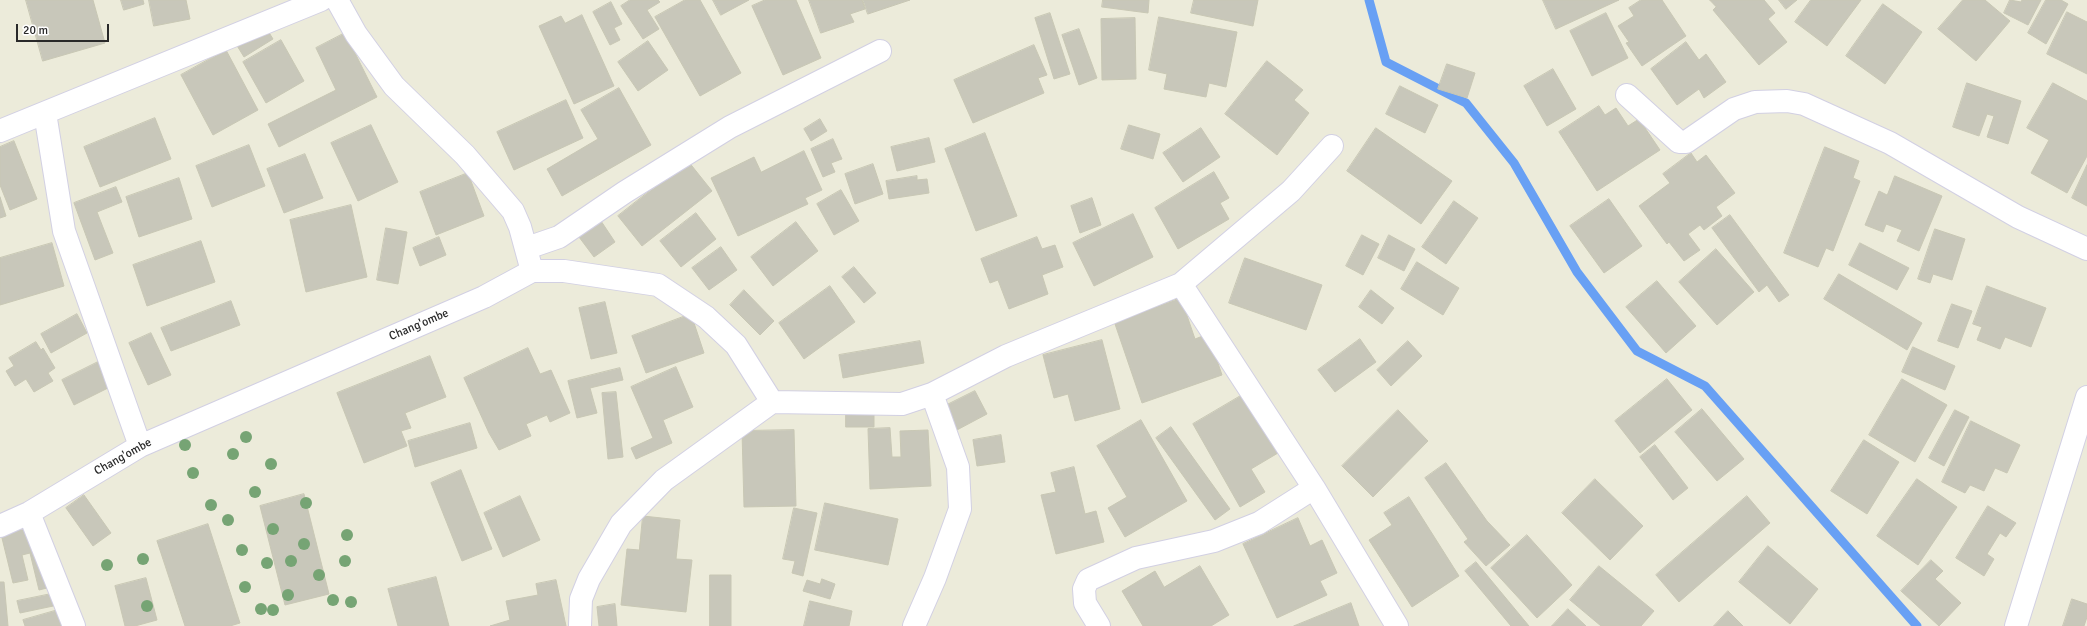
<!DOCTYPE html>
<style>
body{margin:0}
#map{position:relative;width:2087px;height:626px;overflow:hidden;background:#ecebda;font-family:Signika,sans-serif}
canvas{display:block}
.scale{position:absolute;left:16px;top:24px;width:93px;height:18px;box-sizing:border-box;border:2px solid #292929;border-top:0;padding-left:5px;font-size:12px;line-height:14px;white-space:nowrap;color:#292929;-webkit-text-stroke:3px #fff;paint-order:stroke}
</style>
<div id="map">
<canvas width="2087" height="626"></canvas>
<div class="scale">20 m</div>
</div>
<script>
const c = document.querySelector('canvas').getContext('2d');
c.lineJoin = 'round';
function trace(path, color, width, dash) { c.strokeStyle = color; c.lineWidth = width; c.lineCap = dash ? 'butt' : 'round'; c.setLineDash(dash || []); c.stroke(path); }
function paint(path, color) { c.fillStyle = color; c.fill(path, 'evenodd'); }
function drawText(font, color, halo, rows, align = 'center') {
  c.font = font + ' Signika,sans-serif'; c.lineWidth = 3.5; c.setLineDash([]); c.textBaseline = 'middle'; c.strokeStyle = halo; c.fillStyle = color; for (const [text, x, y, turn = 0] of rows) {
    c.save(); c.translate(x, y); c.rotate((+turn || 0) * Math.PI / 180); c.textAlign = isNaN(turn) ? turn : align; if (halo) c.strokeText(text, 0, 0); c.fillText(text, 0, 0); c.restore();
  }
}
const stream = new Path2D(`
 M1369,0L1386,62L1466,103L1514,163L1577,272L1637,351L1705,386L1917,626`);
const building = new Path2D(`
 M26,0H93L105,43L43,61Z
 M121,0H143L144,4L124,10Z
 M149,0H186L190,19L154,26Z
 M630,0H658L660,2L647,10L659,29L643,39L621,6Z
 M685,0H700L741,73L700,96L655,17Z
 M713,0H749L721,15Z
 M765,0H796L821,58L783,75L752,6Z
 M809,0H862L865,9L850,14L854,22L821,33Z
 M863,0H910L868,14Z
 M1103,0H1149L1148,13L1102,7Z
 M1194,0H1258L1253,26L1191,13Z
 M1543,0H1619L1556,29Z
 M1641,0H1662L1686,36L1642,66L1626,43L1629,42L1618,26L1634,16L1629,8Z
 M1710,0H1764L1775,13L1768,19L1787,42L1759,65L1713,10L1716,7Z
 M1779,0H1797L1786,9Z
 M1811,0H1861L1827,46L1795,22Z
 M1963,0H1985L2010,21L1976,61L1938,29Z
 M2010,0L2021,2L2022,0H2041L2028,25L2004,13Z
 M2046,0H2061L2068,4L2046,44L2028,33Z
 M611,2L622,24L614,28L620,40L610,45L593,12Z
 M1883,4L1922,32L1885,84L1846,56Z
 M2067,12L2087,22V74L2047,54Z
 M1050,13L1070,74L1054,79L1035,18Z
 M1606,13L1628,58L1592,76L1570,31Z
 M582,15L614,86L574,104L539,26L561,16L565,23Z
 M1159,17L1237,32L1226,87L1209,83L1206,97L1164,89L1167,74L1149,70Z
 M1135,18L1136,79L1102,80L1101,19Z
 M265,26L273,39L244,57L236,44Z
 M1079,29L1097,78L1079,85L1062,35Z
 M345,33L377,97L279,147L268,124L336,90L316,48Z
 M281,40L304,81L266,103L243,62Z
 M648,41L668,70L638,91L618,62Z
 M1686,42L1699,60L1706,54L1726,82L1704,98L1699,89L1677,105L1651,69Z
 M1034,45L1047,75L1038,78L1044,93L973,123L954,80Z
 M226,50L258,110L213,135L181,75Z
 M1267,61L1303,90L1294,100L1309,113L1277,155L1225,114Z
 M1447,64L1475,73L1467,98L1438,89Z
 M1553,69L1576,109L1547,126L1524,86Z
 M1967,83L2021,101L2008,144L1987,137L1994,116L1987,114L1979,136L1953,127Z
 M2053,83L2087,101V156L2067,193L2031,173L2049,140L2027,128Z
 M1400,86L1438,105L1425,133L1386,114Z
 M619,88L651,145L562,196L547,169L598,139L581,110Z
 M566,100L583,138L514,170L497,132Z
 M1599,106L1605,115L1616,108L1628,126L1639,119L1660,150L1597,191L1559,132Z
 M155,118L171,159L100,187L84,147Z
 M820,119L827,131L811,141L804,129Z
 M371,125L398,182L358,201L331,143Z
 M1129,125L1160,134L1153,159L1121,149Z
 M1201,128L1220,157L1183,182L1163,153Z
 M1376,128L1452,181L1421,224L1347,171Z
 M985,133L1017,216L976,231L945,149Z
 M929,138L935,162L897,171L891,147Z
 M833,139L842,159L831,163L835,172L823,177L811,149Z
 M14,141L37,199L10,210L0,185V147Z
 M249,145L265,186L212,207L196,166Z
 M1825,147L1859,161L1853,178L1860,181L1833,251L1826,248L1818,267L1784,253Z
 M804,151L822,190L805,198L808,204L738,236L711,178L754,157L761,172Z
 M1691,153L1697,162L1706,155L1735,193L1716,207L1722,216L1704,230L1700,225L1688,234L1700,250L1684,261L1669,242L1667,244L1639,206L1670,183L1663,174Z
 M305,154L323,198L284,213L267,169Z
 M688,161L712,191L642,246L618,216Z
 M873,164L883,194L855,204L845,174Z
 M2087,165V206L2072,198Z
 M1214,172L1229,198L1220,203L1229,219L1178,249L1155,208Z
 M468,173L484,216L436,235L420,192Z
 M917,176V180L927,179L929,193L889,199L886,181Z
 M1895,176L1942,196L1919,251L1897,241L1902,230L1886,224L1883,232L1865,225L1879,191L1887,195Z
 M179,178L192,219L139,237L126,197Z
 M116,187L122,202L97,212L113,253L95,260L74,203Z
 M841,190L859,221L834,235L817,204Z
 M0,197L6,216L0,218Z
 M1092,198L1101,225L1080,233L1071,206Z
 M1609,199L1642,246L1604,273L1570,226Z
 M1454,201L1478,218L1446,264L1422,247Z
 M351,205L367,277L306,292L290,220Z
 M696,213L716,239L681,267L660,241Z
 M1133,214L1153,257L1094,286L1073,243Z
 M1730,215L1789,295L1779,302L1767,285L1759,292L1712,228Z
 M601,221L615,242L594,257L579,237Z
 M796,222L818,251L773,286L751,257Z
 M386,228L407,232L398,284L377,280Z
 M1935,229L1965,239L1952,280L1933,274L1930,283L1918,279Z
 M1362,235L1379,244L1363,275L1346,266Z
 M1389,235L1415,249L1404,271L1378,258Z
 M439,237L446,255L420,266L413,248Z
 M1037,237L1042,249L1055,245L1063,267L1042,275L1048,294L1009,309L998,280L990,283L981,259Z
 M201,241L215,282L147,306L133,265Z
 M52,243L64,286L0,305V258Z
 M1860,243L1909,268L1897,290L1849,265Z
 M721,247L737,270L709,290L692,268Z
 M1716,249L1754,292L1717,325L1679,282Z
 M1245,258L1322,285L1306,330L1229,303Z
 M1417,262L1459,288L1443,315L1401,289Z
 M854,267L876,293L864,303L842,277Z
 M1839,274L1922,323L1907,350L1824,299Z
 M1657,281L1696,326L1666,353L1626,307Z
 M830,286L855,322L804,359L779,323Z
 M1987,286L2046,308L2031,347L2005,337L2000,349L1977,340L1982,327L1973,324Z
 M744,290L774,321L760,335L730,305Z
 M1371,290L1394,308L1382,324L1359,307Z
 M1181,298L1195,339L1208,334L1222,375L1142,403L1114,321Z
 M231,301L240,325L171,351L161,328Z
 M605,302L617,353L591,359L579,308Z
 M1952,304L1972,311L1958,348L1938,341Z
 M77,314L87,333L51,353L41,334Z
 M691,314L704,353L646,373L632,336Z
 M151,333L171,375L148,385L129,343Z
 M1360,339L1376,362L1335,392L1318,370Z
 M1102,340L1120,409L1075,421L1068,394L1054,398L1043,355Z
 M920,341L924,363L843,378L839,355Z
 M1408,341L1422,356L1391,386L1377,370Z
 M36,342L41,350L43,348L55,368L48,373L53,381L34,392L26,379L15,386L6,371L14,366L9,358Z
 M1913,347L1955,366L1945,390L1902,372Z
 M528,348L540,374L551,370L570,413L550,422L547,415L526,424L531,436L499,450L489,433L464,378Z
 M430,356L446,397L405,413L411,428L401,431L407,446L364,463L337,393Z
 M98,362L110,387L74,405L62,380Z
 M676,367L693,407L663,420L672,443L636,459L631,448L653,438L631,387Z
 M620,368L623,380L590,388L597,413L577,418L568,381Z
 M1667,379L1692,410L1640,453L1615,421Z
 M1902,379L1947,405L1915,462L1869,435Z
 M975,391L987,414L955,431L943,407Z
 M616,392L623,457L608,459L602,393Z
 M1244,394L1278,453L1251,469L1265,492L1240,507L1193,424Z
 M846,408H874V427H846Z
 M1702,409L1744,459L1717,481L1675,432Z
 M1398,410L1428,441L1373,497L1342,466Z
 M1955,410L1969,417L1944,466L1929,458Z
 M1141,420L1187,501L1125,537L1108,508L1127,497L1097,446Z
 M1971,421L2020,445L2007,473L1995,468L1984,491L1970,485L1965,493L1942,482Z
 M470,423L477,448L415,467L408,441Z
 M1171,427L1230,509L1215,520L1156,438Z
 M890,428L892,457H901L900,431L928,430L931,486L870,489L868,429Z
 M794,430L796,506L744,507L742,431Z
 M1001,435L1005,462L977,466L973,440Z
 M1864,440L1899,462L1867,514L1831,491Z
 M1655,445L1688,488L1673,500L1640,457Z
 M1446,463L1487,521L1510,545L1486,566L1464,542L1468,539L1425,478Z
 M1074,467L1085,514L1096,511L1104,542L1056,554L1041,495L1056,492L1051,473Z
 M461,470L492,549L462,561L431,483Z
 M1595,479L1643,526L1610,560L1562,513Z
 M1917,479L1957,507L1918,565L1877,536Z
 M304,494L329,594L285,605L260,506Z
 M84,495L111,533L93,546L66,508Z
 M520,496L540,540L503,557L484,513Z
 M1747,496L1770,523L1679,602L1656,575Z
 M1409,497L1459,576L1412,607L1369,540L1392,525L1384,513Z
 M825,503L898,519L888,565L815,550Z
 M1988,506L2016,523L2006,537L2000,533L1987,554L1994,559L1984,576L1956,558Z
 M794,508L817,513L803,576L792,573L795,561L783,559Z
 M643,516L680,520L676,559L692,560L686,612L621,605L627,549L639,550Z
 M1298,518L1310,546L1322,540L1337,573L1320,581L1327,595L1277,618L1243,544Z
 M208,524L240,623L230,626H185L157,541Z
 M33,527L47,588L39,590L30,553L22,555L28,580L13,583L1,534Z
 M1527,535L1572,585L1537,618L1491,568Z
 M1768,546L1818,589L1790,624L1739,582Z
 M1931,560L1943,571L1935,579L1961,603L1939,626L1901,591Z
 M1476,562L1529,626H1511L1465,571Z
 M1200,566L1229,615L1211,626H1143L1122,591L1155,571L1164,587Z
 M1599,566L1654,611L1641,626H1601L1570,600Z
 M710,575H731V626H710Z
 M436,577L449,626H398L388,589Z
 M146,578L157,620L135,626H125L115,586Z
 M822,579L835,584L830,599L803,591L807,580L820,584Z
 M556,580L566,626H490L510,620L506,601L538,595L536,584Z
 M0,582H4L8,626H0Z
 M56,593L58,605L20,613L17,601Z
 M2072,599L2087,604V617L2084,626H2063Z
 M810,601L852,611L849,626H804Z
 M1351,603L1359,626H1294Z
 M615,604L617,626H599L597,607Z
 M1568,609L1586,626H1552Z
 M58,610L63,626H25L23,620Z
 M1728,611L1743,626H1714Z`);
const minor = new Path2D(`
 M1627,95L1679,142H1686L1734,109L1755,102L1787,101L1804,104L1890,143L2018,217L2087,249
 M45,113L64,231L140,446
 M0,131L321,0
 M527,248L559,237L625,192L730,127L880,51
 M532,271H564L658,285L706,317L736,345L772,402L902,404L932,394L1006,356L1181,284L1291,191L1332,146
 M1181,284L1314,488L1397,626
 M29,513L74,626
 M0,526L29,513L140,446L484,297L532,271L520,227L513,211L465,155L394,86L356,34L337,0
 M580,626L581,599L589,579L621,524L664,480L772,402
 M914,626L935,578L960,509L958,467L932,394
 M1099,626L1085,603L1084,589L1088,580L1136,558L1214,541L1259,523L1314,488
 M2016,626L2087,397`);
const trees = [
 [246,437],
 [185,445],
 [233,454],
 [271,464],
 [193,473],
 [255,492],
 [306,503],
 [211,505],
 [228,520],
 [273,529],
 [347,535],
 [304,544],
 [242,550],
 [143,559],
 [291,561],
 [345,561],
 [267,563],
 [107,565],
 [319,575],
 [245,587],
 [288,595],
 [333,600],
 [351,602],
 [147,606],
 [261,609],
 [273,610]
];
const streetNames = [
 ["Chang'ombe",419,325,-23],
 ["Chang'ombe",123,457,-29]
];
trace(stream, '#68a0f4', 9);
paint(building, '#c8c7ba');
trace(building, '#c8c7b4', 1);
trace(minor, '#d2d0e3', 24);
trace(minor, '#fff', 22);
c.fillStyle = '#76a474';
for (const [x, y] of trees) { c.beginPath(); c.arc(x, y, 6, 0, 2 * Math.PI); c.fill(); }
drawText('12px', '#292929', '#fff', streetNames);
</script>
